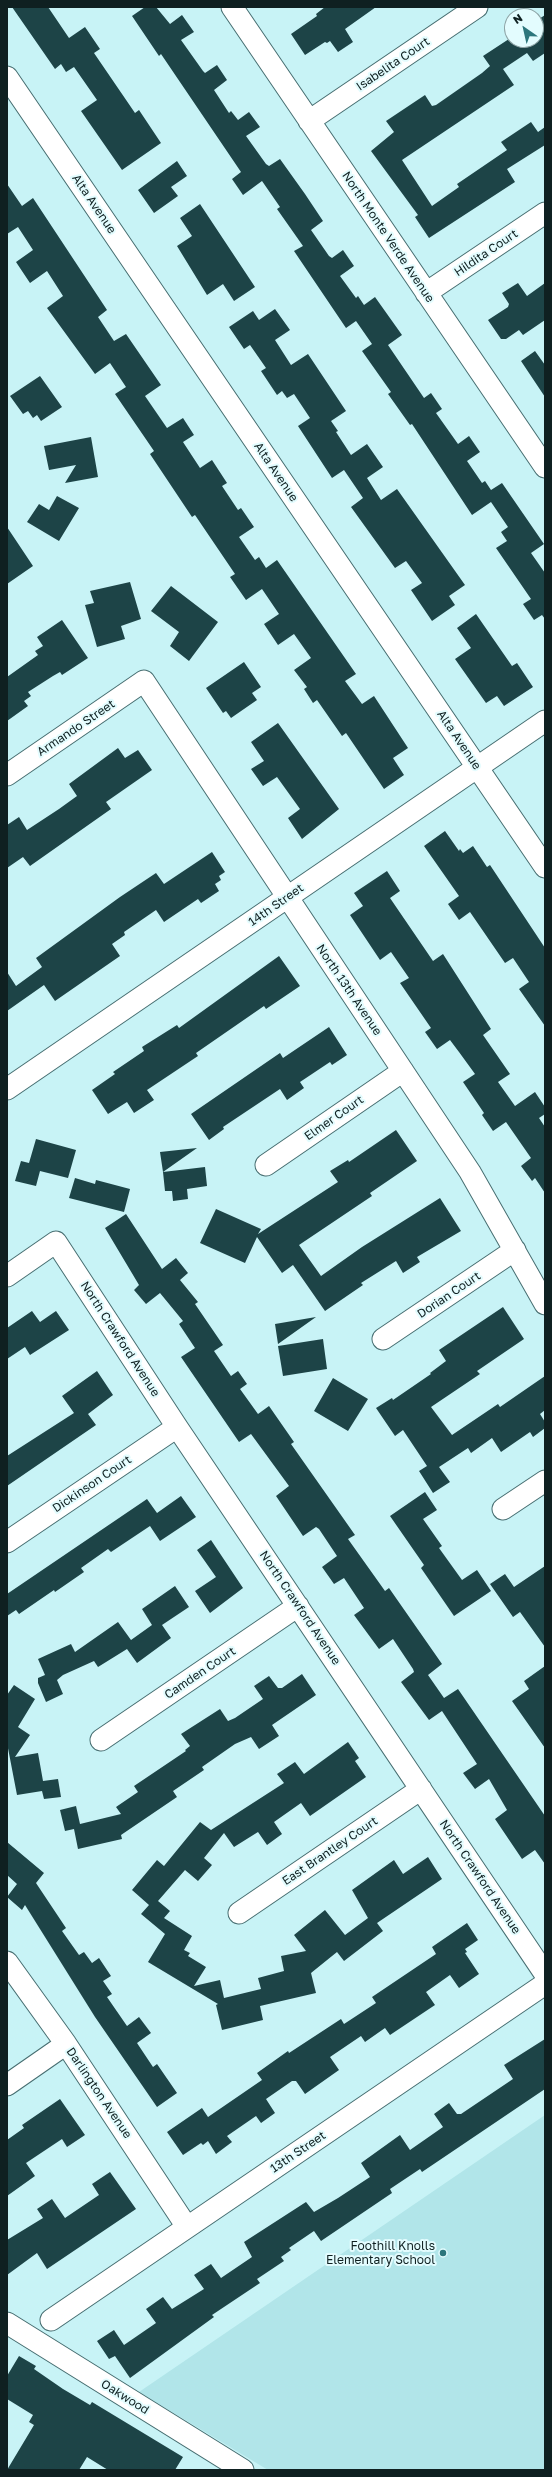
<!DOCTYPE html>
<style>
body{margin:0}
#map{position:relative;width:552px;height:2477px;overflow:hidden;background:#c8f3f6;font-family:"Golos Text",sans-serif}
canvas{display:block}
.frame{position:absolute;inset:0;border:8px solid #0f2021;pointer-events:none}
.north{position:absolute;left:504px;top:8px;width:40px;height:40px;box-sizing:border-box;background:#e3fcfe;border:1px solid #8ea4a6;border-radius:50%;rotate:326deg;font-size:11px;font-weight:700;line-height:16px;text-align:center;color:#0f2021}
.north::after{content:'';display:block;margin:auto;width:14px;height:18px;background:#2c767c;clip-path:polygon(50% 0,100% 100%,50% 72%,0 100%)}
</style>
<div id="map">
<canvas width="552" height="2477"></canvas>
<div class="frame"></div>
<div class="north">N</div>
</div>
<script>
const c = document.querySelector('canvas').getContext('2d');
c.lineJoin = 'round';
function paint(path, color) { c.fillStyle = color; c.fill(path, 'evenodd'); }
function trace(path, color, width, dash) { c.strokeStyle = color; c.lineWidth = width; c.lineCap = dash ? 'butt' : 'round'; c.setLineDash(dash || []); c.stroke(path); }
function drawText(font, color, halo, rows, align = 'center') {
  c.font = font + ' "Golos Text",sans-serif'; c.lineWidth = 4; c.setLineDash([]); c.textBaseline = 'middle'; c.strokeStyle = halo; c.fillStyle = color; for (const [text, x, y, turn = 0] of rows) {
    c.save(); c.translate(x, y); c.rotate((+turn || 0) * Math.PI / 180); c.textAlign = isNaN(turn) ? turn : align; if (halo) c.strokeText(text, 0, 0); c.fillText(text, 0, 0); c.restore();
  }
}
const built = new Path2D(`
 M545,2115V2470H268L139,2392Z`);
const building = new Path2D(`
 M12,7H48L69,38L85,27L100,49L94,53L135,113L139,110L161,143L122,170L81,111L97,100L74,67L66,72L61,64L55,69Z
 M145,7H156L170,24L182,15L194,32L181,40L203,71L205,73L217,65L227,80L214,90L229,113L231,111L238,120L249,112L260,127L246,136L266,164L269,166L280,159L305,194L323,221L311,230L329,256L332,258L343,250L354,266L340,276L356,298L358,296L364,305L375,297L402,335L388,345L424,398L431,393L442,409L436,413L458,444L469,436L480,452L467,461L482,483L485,481L491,490L502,483L544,544L531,553L545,573V619L542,615L534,620L523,604L531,599L496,548L507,541L501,532L508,527L491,502L472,515L412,424L410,425L388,394L391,392L362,351L372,344L356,321L346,328L294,251L303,246L277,209L280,207L262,181L243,195L232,179L241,172L161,54L159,56L132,16Z
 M325,7H376L345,29L353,42L338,52L330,41L327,43L325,42L305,55L291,34L317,16L316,14Z
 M545,15V53L533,61L527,53L503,69L514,85L402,160L432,206L459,187L457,184L507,150L501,142L531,122L538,132L545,127V145L507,169L515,182L429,238L415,217L418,215L371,151L394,132L386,121L425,95L432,106L436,105L482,73L490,66L483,56L512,37V40H536V21Z
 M177,161L187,176L171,187L178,196L154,213L138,190Z
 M7,184L22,206L33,198L107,310L98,317L114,341L126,334L161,385L145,396L167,428L183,418L194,435L183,442L200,468L212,460L227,483L222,486L238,510L241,508L254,527L239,537L255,560L259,557L266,568L277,560L356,674L345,681L362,704L374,696L408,748L393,758L404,775L384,789L346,733L342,736L317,700L313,703L304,689L307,687L294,670L311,658L294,634L278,645L264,624L279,614L262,589L246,600L230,577L235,574L195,515L192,517L150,454L154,451L115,394L126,387L110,363L95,374L47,308L63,296L47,271L30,283L16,262L33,250L18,227L7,234Z
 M200,204L255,287L234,301L223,284L207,295L177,246L192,236L180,218Z
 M518,283L527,296L545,283V320L523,335L519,330L506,339H501L488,320L508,307L509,304L502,293Z
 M275,309L290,330L275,340L291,365L308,354L346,411L331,421L338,431L336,432L351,455L367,444L383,467L367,478L381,500L397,489L465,585L449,596L455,605L432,621L411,590L422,583L406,561L395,568L351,507L363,498L344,470L332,478L298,426L310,418L294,394L287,398L282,391L277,395L261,371L266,368L250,345L244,349L229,327L253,311L259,320Z
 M535,351L545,365V397L521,361Z
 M40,376L62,407L41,421L37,415L33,418L28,411L23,414L10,396Z
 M91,437L98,477L65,483L76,465L49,470L44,446Z
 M57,496L79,508L59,541L27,522L39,504L49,510Z
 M7,527L33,566L7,584Z
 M130,582L141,619L121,626L125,639L97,647L85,605L94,603L90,591Z
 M171,586L218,622L189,661L170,646L179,632L151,611Z
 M476,614L512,666L517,663L533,687L504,706L497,696L486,703L455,659L471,648L457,628Z
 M62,620L88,658L62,675L60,672L53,676L28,692L31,696L24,701L28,706L7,721V677L38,655L35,651L43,646L37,637Z
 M244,662L261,687L252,693L257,700L231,718L226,711L223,713L206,688Z
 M278,723L339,809L302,839L288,818L300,809L277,777L263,786L251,769L264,761L251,742Z
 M118,748L125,758L138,750L152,770L106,802L111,809L30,866L23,857L7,868V825L19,817L27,830L59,809L77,796L69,784Z
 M445,831L459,851L460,849L463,853L473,846L487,867L490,865L545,948V1026L519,989L529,982L513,958L505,963L470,912L459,920L448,904L459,896L424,846Z
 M212,852L225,872L219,876L221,880L215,884L219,891L201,903L198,899L164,922L156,910L124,932L125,935L112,944L120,956L55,1001L44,985L7,1011V972L16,986L42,967L36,958L120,897L156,873L164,884Z
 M387,871L400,891L390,898L433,961L443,954L491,1029L483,1035L510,1074L498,1082L515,1106L535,1092L545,1107V1114L539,1118L545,1127V1193L535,1178L532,1181L521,1166L531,1158L506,1122L493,1131L482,1115L484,1113L463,1082L475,1074L459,1052L450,1040L437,1049L425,1032L431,1028L400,983L409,978L391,952L380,960L350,915L363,906L354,893Z
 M279,956L300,986L266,1009L264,1006L196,1053L198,1056L147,1090L154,1100L134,1113L127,1102L108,1114L92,1090L115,1074L113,1072L144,1051L142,1047L177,1025L179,1028Z
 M329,1027L347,1055L332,1065L330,1062L300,1082L304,1088L287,1100L280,1089L223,1127L224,1129L209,1140L191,1114L280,1053L283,1058Z
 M396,1130L417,1161L370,1193L372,1196L299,1245L321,1276L362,1247L440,1198L461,1231L417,1257L420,1262L403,1273L396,1261L361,1283L363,1285L325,1311L293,1265L282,1273L257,1237L245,1263L200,1243L216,1209L261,1229L258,1234L338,1182L330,1171L348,1160L349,1162Z
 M36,1139L76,1150L68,1178L40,1171L36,1186L15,1181L21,1161L29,1163Z
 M197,1148L163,1172L160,1152Z
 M205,1167L207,1186L187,1189L188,1199L173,1201L172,1191H165L163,1172Z
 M75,1178L95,1184L96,1180L130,1189L124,1212L69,1198Z
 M126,1214L162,1269L176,1258L188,1273L180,1280L198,1302L195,1304L223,1345L214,1351L231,1376L238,1371L247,1384L240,1389L258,1414L269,1406L294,1442L291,1444L355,1535L348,1539L385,1591L389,1588L442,1664L428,1675L444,1698L458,1689L545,1816V1864L535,1850L522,1859L495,1819L507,1810L489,1779L475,1789L463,1773L477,1764L442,1711L429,1720L401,1682L414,1672L413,1669L393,1639L379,1649L354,1615L364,1608L344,1578L334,1584L322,1567L337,1556L319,1529L316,1527L303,1536L276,1496L289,1486L251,1434L239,1442L181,1357L195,1348L179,1324L183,1321L160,1293L146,1304L134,1290L139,1285L105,1228Z
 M503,1307L524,1339L477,1371L480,1374L431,1407L452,1435L498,1404L500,1407L545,1376V1410L540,1414L545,1422V1428L533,1437L530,1432L501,1452L492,1438L471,1453L468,1448L439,1467L450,1482L433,1493L419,1471L427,1466L403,1430L395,1436L376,1408L392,1398L393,1400L431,1374L430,1373L446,1361L439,1350Z
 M32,1311L40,1322L56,1311L69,1330L30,1355L25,1347L7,1359V1328Z
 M316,1317L278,1344L275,1324Z
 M323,1339L327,1369L283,1376L278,1346Z
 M97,1371L113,1395L88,1414L96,1425L7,1486V1456L74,1413L62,1396Z
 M333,1378L368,1399L348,1431L314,1411Z
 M425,1492L437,1510L423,1519L442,1546L439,1548L462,1580L477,1570L491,1591L454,1616L421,1568L424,1565L390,1516Z
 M181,1496L196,1517L160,1541L150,1526L111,1552L108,1549L81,1568L84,1572L55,1592L54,1590L19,1614L16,1610L7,1616V1594L147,1499L157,1513Z
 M211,1540L243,1588L210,1613L195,1591L216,1577L197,1550Z
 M545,1566V1647L520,1612L513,1617L490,1584L505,1574L514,1587Z
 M175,1586L189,1607L162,1625L171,1638L137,1663L127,1649L98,1667L94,1661L63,1675L57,1680L63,1694L46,1702L38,1683V1678L45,1675L38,1659L71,1644L75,1652L118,1622L131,1640L152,1625L142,1609Z
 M545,1666V1748L512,1701L529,1689L524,1681Z
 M302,1674L316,1695L272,1725L279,1736L259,1749L251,1737L235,1744L202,1767L204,1770L173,1791L177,1797L121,1835L122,1839L78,1849L74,1829L65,1831L60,1810L76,1806L80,1824L121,1814L116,1807L138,1792L134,1786L186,1751L185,1750L190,1746L181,1734L220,1709L228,1721L235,1718L263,1699L254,1686L269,1676L278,1688H282Z
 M14,1685L35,1699L18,1727L30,1735L15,1757L38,1753L43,1781L58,1779L61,1797L44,1799L42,1791L17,1795L7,1743V1695Z
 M348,1742L359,1758L355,1761L366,1777L310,1816L301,1803L274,1822L282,1834L267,1845L258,1832L234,1847L224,1833L204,1858L212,1865L198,1881L185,1870L158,1901L170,1911L164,1918L192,1936L184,1950L190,1953L188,1956L206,1967L194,1986L220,1980L224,1998L261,1989L258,1978L284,1971L281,1956L306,1951L294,1935L325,1910L345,1935L368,1918L352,1890L394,1860L403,1874L428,1857L442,1879L377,1923L383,1931L344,1961L337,1952L311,1973L316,1993L260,2006L263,2020L222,2030L216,2005L218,2004L148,1962L165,1934L141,1914L149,1905L132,1890L157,1860L164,1866L200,1822L211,1830L284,1783L277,1774L295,1762L304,1774Z
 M7,1842L44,1873L36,1883L66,1928L62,1931L79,1955L84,1952L92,1963L99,1958L111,1976L103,1981L112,1994L107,1997L127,2026L139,2017L151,2033L137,2043L153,2067L157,2064L177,2093L157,2107L95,2017L25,1905L22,1910L7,1897L17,1884L7,1875Z
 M467,1923L478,1940L465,1949L467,1952L465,1953L479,1974L459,1988L450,1975L426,1992L435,2005L390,2035L385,2028L365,2042L361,2036L330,2057L339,2070L305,2094L296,2081H292L266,2099L275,2113L261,2123L256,2116L227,2136L232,2142L216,2154L208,2141L203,2145L201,2143L183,2155L167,2132L202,2108L208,2117L262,2080L257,2073L288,2051L289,2053L341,2019L344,2024L376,2003L372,1997L436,1954L432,1947Z
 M545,2039V2089L422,2172L420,2169L390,2189L392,2193L321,2241L314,2231L289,2248L291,2250L281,2257L284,2261L257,2279L260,2283L212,2315L214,2317L130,2378L115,2356L109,2359L97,2341L114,2330L124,2345L156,2323L146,2309L163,2297L172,2309L204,2289L194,2275L211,2264L221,2278L252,2257L244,2242L306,2202L314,2212L338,2198L370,2177L361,2163L400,2135L410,2150L443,2127L434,2114L449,2103L457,2114H461L513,2079L504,2065Z
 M60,2099L85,2135L67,2147L62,2139L26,2163L35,2176L7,2196V2140L24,2128L22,2125Z
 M110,2172L136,2209L47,2269L37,2253L7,2275V2240L43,2218L37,2209L52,2199L65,2218L99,2195L92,2184Z
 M19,2356L36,2366L34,2369L63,2389L90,2405L92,2402L183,2457L175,2470H108L87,2457L79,2470H7L34,2425L29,2422L33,2415L7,2399V2376Z`);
const minor = new Path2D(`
 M232,7L545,467
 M7,77L545,867
 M309,121L477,7
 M426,293L545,213
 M7,775L144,681L470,1172L545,1304
 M7,1089L545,721
 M266,1165L403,1071
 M7,1276L56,1242L177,1427L545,1974
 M383,1339L515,1250
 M503,1509L545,1481
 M7,1542L177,1427
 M101,1740L298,1606
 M239,1913L421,1789
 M7,1962L66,2044L187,2227
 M7,2085L66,2044
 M51,2320L545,1984
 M7,2323L243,2470`);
const markers = [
 [443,2253,4,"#2c767c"]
];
const streetNames = [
 ["Isabelita Court",393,64,-34],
 ["Alta Avenue",94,204,56],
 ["North Monte Verde Avenue",388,237,56],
 ["Hildita Court",486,253,-34],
 ["Alta Avenue",276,472,56],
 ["Armando Street",76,728,-34],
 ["Alta Avenue",459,740,56],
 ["14th Street",276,905,-35],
 ["North 13th Avenue",349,990,56],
 ["Elmer Court",334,1118,-35],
 ["Dorian Court",449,1295,-34],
 ["North Crawford Avenue",120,1339,57],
 ["Dickinson Court",92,1484,-34],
 ["North Crawford Avenue",300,1608,56],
 ["Camden Court",200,1673,-34],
 ["East Brantley Court",330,1851,-34],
 ["North Crawford Avenue",480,1877,56],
 ["Darlington Avenue",99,2093,56],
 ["13th Street",298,2152,-34],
 ["Oakwood",125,2397,32]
];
const poiNames = [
 ["Foothill Knolls",435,2246],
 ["Elementary School",435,2260]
];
paint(built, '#b1e5e9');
paint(building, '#1d4447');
trace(minor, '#476e71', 23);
trace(minor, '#fff', 21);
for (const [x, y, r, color] of markers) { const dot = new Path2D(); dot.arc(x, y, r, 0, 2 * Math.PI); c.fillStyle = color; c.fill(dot); trace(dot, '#e3fcfe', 1.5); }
drawText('12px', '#0f2021', '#e3fcfe', streetNames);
drawText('12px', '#0f2021', '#e3fcfe', poiNames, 'right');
</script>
